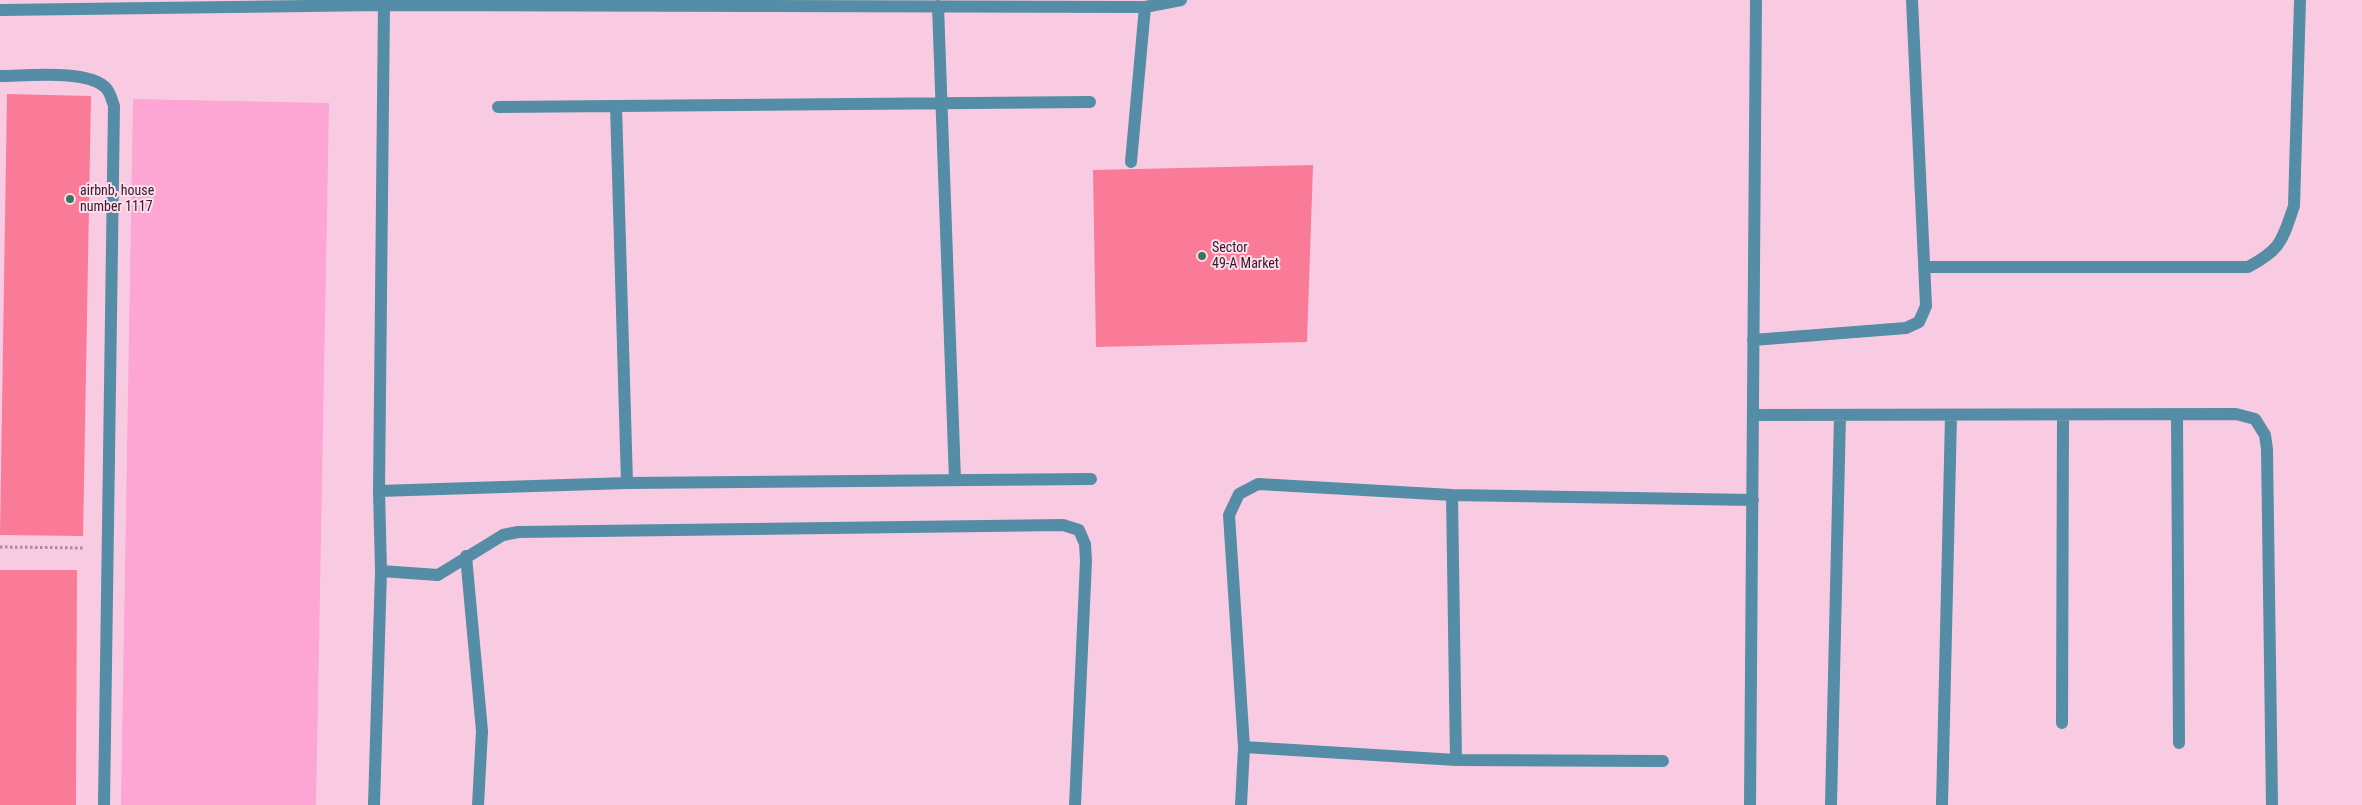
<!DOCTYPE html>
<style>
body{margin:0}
canvas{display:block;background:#f9cbe2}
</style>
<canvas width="2362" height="805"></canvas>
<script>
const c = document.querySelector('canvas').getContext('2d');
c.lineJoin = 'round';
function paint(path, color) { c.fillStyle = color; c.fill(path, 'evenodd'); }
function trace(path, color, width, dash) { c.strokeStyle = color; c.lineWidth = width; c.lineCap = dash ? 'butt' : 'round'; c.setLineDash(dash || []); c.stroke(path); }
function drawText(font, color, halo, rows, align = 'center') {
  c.font = font + ' "Roboto Condensed",sans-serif'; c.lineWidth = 4; c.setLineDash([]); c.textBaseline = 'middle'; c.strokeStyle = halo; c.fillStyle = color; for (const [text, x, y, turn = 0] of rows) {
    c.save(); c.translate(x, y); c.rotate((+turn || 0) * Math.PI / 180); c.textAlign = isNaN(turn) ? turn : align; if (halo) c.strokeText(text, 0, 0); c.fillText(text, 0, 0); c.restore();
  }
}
const green = new Path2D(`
 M133,99L329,103L316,805H121Z`);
const building = new Path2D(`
 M7,94L91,96L83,536L0,535Z
 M1313,165L1307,342L1096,347L1093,170Z
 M0,570H77L76,805H0Z`);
const path = new Path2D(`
 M0,547L84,548`);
const minor = new Path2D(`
 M938,6L955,480
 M0,10L384,5L1145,7L1181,0
 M0,76C26,76 88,69 106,88C110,92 112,100 114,106L104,805
 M616,106L627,483
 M498,107L1090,102
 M1131,162L1145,7
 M1924,267H2248C2282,249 2282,240 2294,206L2300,0
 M1753,340L1906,328L1919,322L1926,306L1912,0
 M1755,415L2236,414L2255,419L2265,435L2267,449L2272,805
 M2177,415L2179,743
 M379,491L627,483L1091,479
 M466,556L482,731L478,805
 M381,571L438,575L503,535L518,532L1063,525L1079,530L1085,544L1086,561L1075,805
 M2062,723L2063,415
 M1244,747L1456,760L1452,495
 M1456,760L1663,761
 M374,805L381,571L379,491L384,5
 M1241,805L1244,747L1229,515L1239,494L1258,484L1452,495L1753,500
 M1750,805L1756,0
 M1831,805L1840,415
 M1942,805L1951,416`);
const markers = [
 [70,199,5,"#3a7660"],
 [1202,256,5,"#3a7660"]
];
const poiNames = [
 ["airbnb, house",80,191],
 ["number 1117",80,207],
 ["Sector",1212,248],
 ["49-A Market",1212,264]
];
paint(green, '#fda5d3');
paint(building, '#f97b98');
trace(path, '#ae879b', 3, [2.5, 2.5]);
trace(minor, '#548da5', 12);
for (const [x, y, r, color] of markers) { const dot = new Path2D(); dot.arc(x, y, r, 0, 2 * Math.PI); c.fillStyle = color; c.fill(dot); trace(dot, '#fddeed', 2); }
drawText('14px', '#351a28', '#fddeed', poiNames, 'left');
</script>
